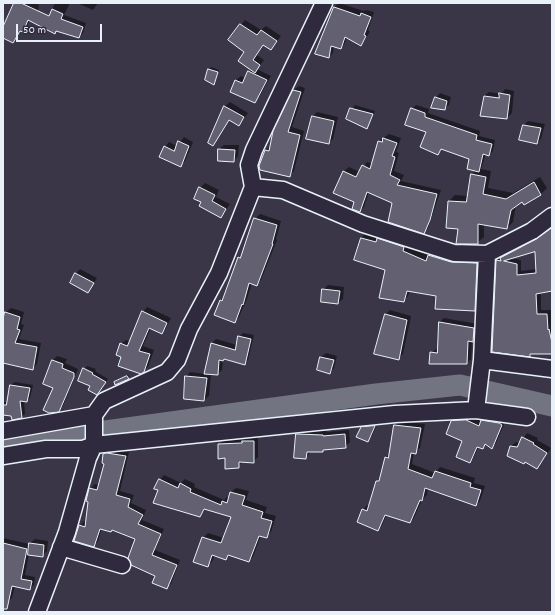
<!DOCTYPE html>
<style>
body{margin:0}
#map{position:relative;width:555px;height:615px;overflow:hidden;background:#3a3648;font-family:Dekko,sans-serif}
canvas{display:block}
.frame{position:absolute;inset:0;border:4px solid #e8f1f8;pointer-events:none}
.scale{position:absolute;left:16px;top:24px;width:86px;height:18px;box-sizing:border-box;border:2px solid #e8f1f8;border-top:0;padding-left:5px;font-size:12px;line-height:14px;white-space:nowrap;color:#e8f1f8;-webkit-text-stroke:3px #2f2a3d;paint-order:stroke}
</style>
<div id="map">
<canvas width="555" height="615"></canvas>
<div class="frame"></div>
<div class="scale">50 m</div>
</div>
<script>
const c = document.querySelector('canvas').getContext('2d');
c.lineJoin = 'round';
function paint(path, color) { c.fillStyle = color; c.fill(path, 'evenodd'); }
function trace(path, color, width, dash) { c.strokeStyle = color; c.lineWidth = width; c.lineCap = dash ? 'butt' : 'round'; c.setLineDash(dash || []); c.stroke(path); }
const shadow = new Path2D(`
 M15,3H35L39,5L37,16L30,19L27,26L21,30L13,42L3,37V28Z
 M55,3H70L64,15L86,23L83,33L79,37L57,30L55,33L44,26Z
 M77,3H98L93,10Z
 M339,3L364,11L366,10L374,12L368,30L370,32L361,45L347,37L345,43L341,48L334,46L333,53L329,57L334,7Z
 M245,20L261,30L266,26L281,36L271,49L264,44L257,55L264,60L257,69L271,76L259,97L255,102L232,91L236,80L241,76L246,78L251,69L246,52L229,40Z
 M211,67L219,70L214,83L209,69Z
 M299,86L305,88L292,127L304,131L294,171L289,176L264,154L270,145L274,132L294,90Z
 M505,89L514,91L512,113L507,118L484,96L489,92L501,94Z
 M440,93L451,97L449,105L444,109L436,98Z
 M230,102L248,113L239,125L230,119L213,144L209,143L225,106Z
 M355,105L375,111L367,128L347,118Z
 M416,105L429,109L428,113L480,131L479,136L495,140L493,151L489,155L486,154L481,169L491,171L488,188L513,193L540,177L547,188L541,194L524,204L523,201L516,205L513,222L507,228L484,224V237L477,243L449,201L455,195L468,196L472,175L476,170L471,158L442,149L438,154L428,131L412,109Z
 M317,112L338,117L333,139L329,143L312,117Z
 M528,121L545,124L541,139L537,143L524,125Z
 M389,134L401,138L396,152L399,153L394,171L404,175L401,181L441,190L428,228L424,232L394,203L369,192L364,207L360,211L355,202L334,192L344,171L349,167L360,172L367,162L373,164L379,141Z
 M184,137L193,142L185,161L180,166L165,147L169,142L177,146Z
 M224,145H239L238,156L234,161L219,149Z
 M205,183L219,190L216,197L230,204L221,217L203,202L200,188Z
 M260,214L281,221L276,239L277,240L261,280L257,285L252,283L247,299L239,317L235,321L216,314L221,300L224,297L238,258L242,254L255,219Z
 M552,228V290L541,292V310H551L552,353H533L530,356L497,260L502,256L542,235ZM536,250L537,269L521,271V260L512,258Z
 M366,233L429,255L434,250L482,259L479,305L474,310L437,295L410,290L408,296L403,301L387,270L361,238Z
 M80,269L97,278L88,292L76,274Z
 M328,285L344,287L343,299L338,303L323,290Z
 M147,307L171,318L166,328L162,333L151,328L143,346L154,350L148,367L143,371L122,356L121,344L126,340L130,341L143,312Z
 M11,308L24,312L21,324L24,325L19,339L41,343L37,364L33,369L3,363V322L6,312Z
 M390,310L411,316L403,354L398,359L376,353L386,314Z
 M444,318L478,324V336L472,341L471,359L467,363L431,353L438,348L440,322Z
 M243,333L254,335L248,360L244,364L225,358L223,360L222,370L218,374H211L209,396L204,400L186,377L190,372L205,374L212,343L216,339L237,345L239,337Z
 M326,353L337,356L334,368L330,373L318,369L321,357Z
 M57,356L67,359L65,363L78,369L63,406L58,411L54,387L44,383L53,360Z
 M87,366L96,369L95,371L108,379L100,391L92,385L84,369Z
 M129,375L128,378L115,382L117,380Z
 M15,382L33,385L30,398L27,401H24L25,414L21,417L3,414V402H8L11,385Z
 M470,416L482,421L486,416L506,420L496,443L492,447L486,444L483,448L479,446L474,457L469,462L464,441L452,421L457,417Z
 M399,421L425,424L420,448L414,452L412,464L435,473L440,467L475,478L474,483L485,486L480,501L476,505L428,488L427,495L422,500L414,518L410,522L387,514L382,525L378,530L363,510L367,505L370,506L377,481L380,478L386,457L390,453L395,425Z
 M378,422L372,436L367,441L362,428L367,423Z
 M301,430L327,431V432L349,430L350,442L345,447L311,451L306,458L297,434Z
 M527,433L538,438L537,440L551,448L537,468L526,461L508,455L511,446L516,442L520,443Z
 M248,437H258V457L253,462L243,461L238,467L226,457L219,445L223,440L246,439Z
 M109,450L129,452L120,491L134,495L131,503L146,510L142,520L164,529L155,550L180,560L171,584L166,588L156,575L137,538L112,529L102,528L98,541L94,546L80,526L84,521L86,522L90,489L95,484L99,485L105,463L104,454Z
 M164,475L181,483L185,479L195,484L194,487L224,500L227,497L229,498L231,492L236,488L249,491L246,500L267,507L265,513L276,516L271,532L266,537L261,535L253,557L249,561L230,555L226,559L215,555L212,562L207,566L203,538L208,533L224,538L232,516L206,508L200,516L159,490L160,480Z
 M3,538L29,544L35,539L48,541L47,551L42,556L29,554L25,575L35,577L34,585L29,589L15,586L12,598L8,602L3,601Z`);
const river = new Path2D(`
 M3,445L376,394L460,385L552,406`);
const building = new Path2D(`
 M14,3H21L49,16L52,9L63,14L61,19L83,27L79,38L56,31L55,34L28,20L23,32L20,31L13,43L3,38V27Z
 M334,7L360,16L361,13L371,17L364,35L366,36L361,46L345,37L341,49L331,46L329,58L315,54Z
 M240,24L257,35L261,30L277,41L271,50L263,45L253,60L260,65L255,73L238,61L244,52L228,40Z
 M208,69L218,72L214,85L205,80Z
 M248,71L267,80L255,103L230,92L235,80L242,83Z
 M293,90L301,92L288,132L300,135L290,177L260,170L259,166L265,150L269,151L273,131Z
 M499,93L510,95L507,119L480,116L484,96L499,98Z
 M435,97L447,101L445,110L431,108Z
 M224,106L244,117L239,126L229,120L213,146L208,143Z
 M350,108L373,114L367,129L346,119Z
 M411,108L425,113V117L477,135L476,140L492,144L489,156L483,154L479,172L467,169L469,159L441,149L438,155L420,147L426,132L405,125Z
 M312,116L334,121L329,144L306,139Z
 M523,125L541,128L537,144L519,140Z
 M383,138L397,143L392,156L395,157L390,175L400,180L397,185L437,194L430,220L424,234L388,222L392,203L367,192L360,212L352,209L354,202L333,193L343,171L356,177L362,165L370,169L378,141L382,142Z
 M178,141L189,146L181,167L159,157L164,146L174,151Z
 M218,149L235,150L234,162L218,161Z
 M471,174L486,177L483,194L506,199L534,182L541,195L524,205L522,202L511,210L507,229L478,224V244H456L458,229L446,228L448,201L466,202Z
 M199,187L215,195L212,201L226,209L221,218L199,206L201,202L194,199Z
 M254,218L277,225L272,244H273L257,286L249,283L243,305L242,304L235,323L214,315L220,300L222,301L238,257L240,258Z
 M552,228V291L536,294L537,314H547L548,330L549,329L552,343V354H530V357L492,352L496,260L501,261L500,258L536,239ZM535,252L536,273L517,275V264L504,261Z
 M361,238L376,242L377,238L404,247L403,251L426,261L428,255L451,262L477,263L475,311L435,309L436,296L407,291L404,302L379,298L385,270L354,260Z
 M75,273L94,283L88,293L70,283Z
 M322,289L340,291L338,304L321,302Z
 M142,311L167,323L162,334L149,328L139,351L150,354L144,372L141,374L118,366L121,357L116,355L120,343L127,346Z
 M5,312L20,317L17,329L20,330L15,343L37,347L33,370L3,363V319Z
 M385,314L407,320L399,360L374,354Z
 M439,322L474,328L473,342L468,341L467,364H429L430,352L437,353Z
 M238,336L251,339L245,365L224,359L223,361L219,360L218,375L204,374L211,343L235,350Z
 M320,357L334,360L330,374L317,370Z
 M52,360L63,364L62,368L74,373V377L59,412L49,413L43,410L53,388L43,384Z
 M83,368L93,373L92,374L106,382L97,395L88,390L90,386L78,381Z
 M127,376L129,379L115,385L114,382Z
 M185,376L207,378L204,401L184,399Z
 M10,385L30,388L27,402L20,401L22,418L12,420L11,416L3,415V405H6Z
 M466,420L479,426L481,420L499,423L502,425L492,449L485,444L483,449L477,447L470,463L456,457L462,441L446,434L451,421Z
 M394,425L421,428L416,454L411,453L408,469L432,478L435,471L471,483L470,487L481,490L476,506L425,488L422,501L420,500L410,523L385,515L378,531L357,522L362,509L367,511L376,481H379L385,457L388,458Z
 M375,426L368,442L356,437L361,427Z
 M296,434L323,435V436L345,434L346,448L323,450V452H307L306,459L294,458Z
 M522,437L534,443L533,444L547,453L537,469L525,462L524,464L507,456L510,446L517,447Z
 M242,441H254V463L239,462V468L225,469V458L218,459V444L242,443Z
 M107,453L126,456L116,495L130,499L128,507L143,515L138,524L161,534L152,555L177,565L167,589L152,583L155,576L131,565L128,558L135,539L112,530L111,532L100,529L94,547L74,541L79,525L85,527L88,502L86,501L89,488L97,490L104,464L102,463L103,454Z
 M159,479L178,488L180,483L191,489L190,492L221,505L222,501L227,503L230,492L245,496L242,505L263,512L261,518L272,521L267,538L259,536L249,562L228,555L226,560L212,555L208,567L193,562L202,537L221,543L231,517L204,509L200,517L153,503L158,490L154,489Z
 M3,543L27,549L21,579L32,581L30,590L12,586L7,609H3Z
 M29,543L44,545L43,557L28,555Z`);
const minor = new Path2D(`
 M253,187L249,165L254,150L324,3
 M482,360L552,369
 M476,410L482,360L487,254
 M3,431L94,415
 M3,456L46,449H83L94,445L395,414L476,410L527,417
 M61,547L122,565
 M37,612L67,532L88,458L94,445V415L104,401L167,372L177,360L189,329L219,273L253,187L283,190L363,224L454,253L487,254L532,231L552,216`);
paint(shadow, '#0007');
trace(river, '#737482', 21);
paint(building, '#636171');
trace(building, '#e8f1f8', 1);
trace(minor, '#e8f1f8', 19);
trace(minor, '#2f2a3d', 16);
</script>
